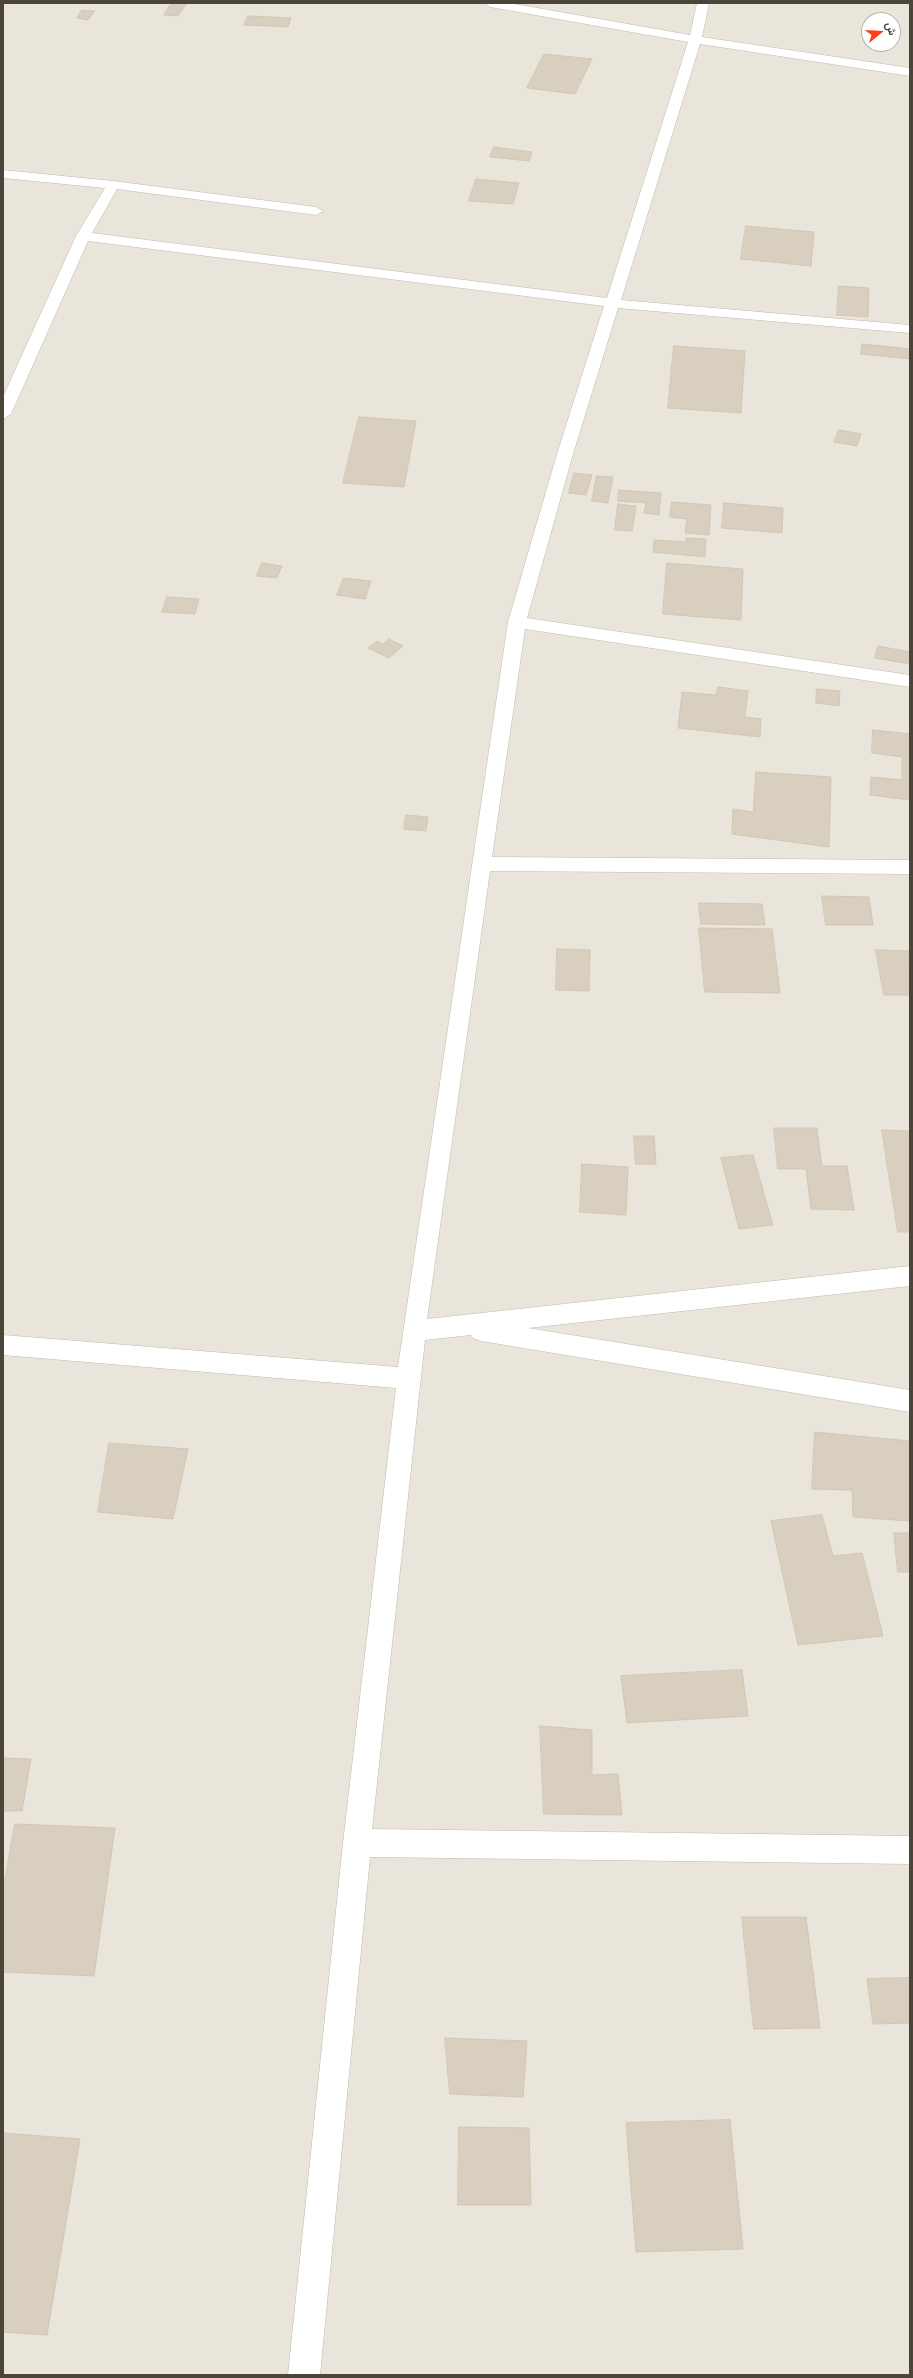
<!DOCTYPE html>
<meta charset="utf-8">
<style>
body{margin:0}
#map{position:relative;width:913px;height:2378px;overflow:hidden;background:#f6f3ec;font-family:Lato,Vazirmatn,sans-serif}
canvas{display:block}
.frame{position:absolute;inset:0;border:4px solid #4b4439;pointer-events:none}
.north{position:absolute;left:861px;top:12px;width:40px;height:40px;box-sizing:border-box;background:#fff;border:1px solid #b7b4b0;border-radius:50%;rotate:72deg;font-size:11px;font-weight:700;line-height:16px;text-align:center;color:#4b4439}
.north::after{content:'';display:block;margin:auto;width:14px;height:18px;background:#fc3f1d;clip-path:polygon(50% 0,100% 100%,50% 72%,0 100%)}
</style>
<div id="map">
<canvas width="913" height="2378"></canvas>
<div class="frame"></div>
<div class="north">ش</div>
</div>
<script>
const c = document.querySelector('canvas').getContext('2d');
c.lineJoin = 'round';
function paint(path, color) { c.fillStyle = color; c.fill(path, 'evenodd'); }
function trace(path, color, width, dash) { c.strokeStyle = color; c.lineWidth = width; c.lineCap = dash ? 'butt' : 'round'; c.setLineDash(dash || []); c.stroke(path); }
const residential = new Path2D(`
 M3,3H910V2375H3ZM869,20H893V44H869Z`);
const building = new Path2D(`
 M172,3H187L178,16L164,15Z
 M82,10L95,11L88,20L77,18Z
 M248,16L291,18L288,27L244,25Z
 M544,54L592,59L575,94L527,88Z
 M494,147L532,152L529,161L490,157Z
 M476,179L519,183L513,204L469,201Z
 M746,226L814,232L811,266L741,259Z
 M839,286L869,288L868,317L837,315Z
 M862,344L910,349V359L861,354Z
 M674,346L745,351L741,413L668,408Z
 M359,417L416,421L404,487L343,483Z
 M839,430L861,434L857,446L834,442Z
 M574,473L592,475L586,495L569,493Z
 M597,476L613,477L608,503L592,501Z
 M619,490L661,493L659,515L644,513L646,503L618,501Z
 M672,502L711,505L709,535L685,533L687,519L670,517Z
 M724,503L783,508L782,533L722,528Z
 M618,504L636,506L632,531L615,530Z
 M686,538L706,539L705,557L653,552L654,540L686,542Z
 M262,563L282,566L277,578L257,576Z
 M667,563L743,569L741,620L663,614Z
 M344,578L371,581L365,599L337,595Z
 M167,597L199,599L195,614L162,612Z
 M389,639L403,646L389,658L368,648L377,641L383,644Z
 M878,646L910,652V664L875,658Z
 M718,687L748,691L745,717L761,719L760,737L678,728L682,692L716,695Z
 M817,689L840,691L839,706L816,703Z
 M873,730L910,734V800L870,795L871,777L902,780V757L872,753Z
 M756,772L831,777L829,847L732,834L733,809L753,812Z
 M406,815L428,817L426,831L404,829Z
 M822,896L869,897L873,925H826Z
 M699,903L762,904L765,925L701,924Z
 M699,928L772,929L780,993L705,992Z
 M557,949L590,950L589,991L556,990Z
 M876,950L909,951L910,995H884Z
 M774,1128H817L822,1166H847L854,1210L811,1209L806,1169H778Z
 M882,1130L910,1131V1232H898Z
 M634,1136H654L656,1164H636Z
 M753,1155L773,1225L739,1229L721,1158Z
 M582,1164L628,1167L626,1215L580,1212Z
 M815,1432L910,1441V1521L853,1517L852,1490L812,1489Z
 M109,1443L188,1449L173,1519L98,1512Z
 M822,1515L833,1556L862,1553L883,1636L798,1645L771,1521Z
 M894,1533H910V1572H898Z
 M742,1670L748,1716L627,1723L621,1676Z
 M540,1726L592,1730V1775L618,1774L622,1815L544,1814Z
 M3,1758L31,1759L22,1811H3Z
 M15,1824L115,1828L94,1976L3,1972V1891Z
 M742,1917H806L820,2028L754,2029Z
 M910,1978V2023L873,2024L867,1979Z
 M445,2038L527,2041L523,2097L450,2094Z
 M730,2120L743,2249L636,2252L626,2123Z
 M459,2127L529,2128L531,2205H458Z
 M3,2133L80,2139L47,2335L3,2332Z`);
const street = new Path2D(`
 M484,3H509L690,35L697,3H709L702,37L910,68V76L700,44L621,300L910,325V333L618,308L573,454L527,618L910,675V687L525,629L492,857L910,860V874L490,871L427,1319L910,1266V1286L528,1328L910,1390V1412L481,1341L473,1338L471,1335L425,1340L372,1829L910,1836V1864L370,1857L320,2375H288L343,1843L396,1388L3,1355V1335L398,1367L508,622L557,454L604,306L88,241L11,414L3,419V397L76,236L105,188L3,178V170L113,181L316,207L323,211L316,215L117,189L92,233L607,298L688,42L490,7Z`);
paint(residential, '#eae5da');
paint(building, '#d8cfc1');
trace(building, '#d3c7b4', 1);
trace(street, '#c2bbae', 1);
paint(street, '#fff');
</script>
